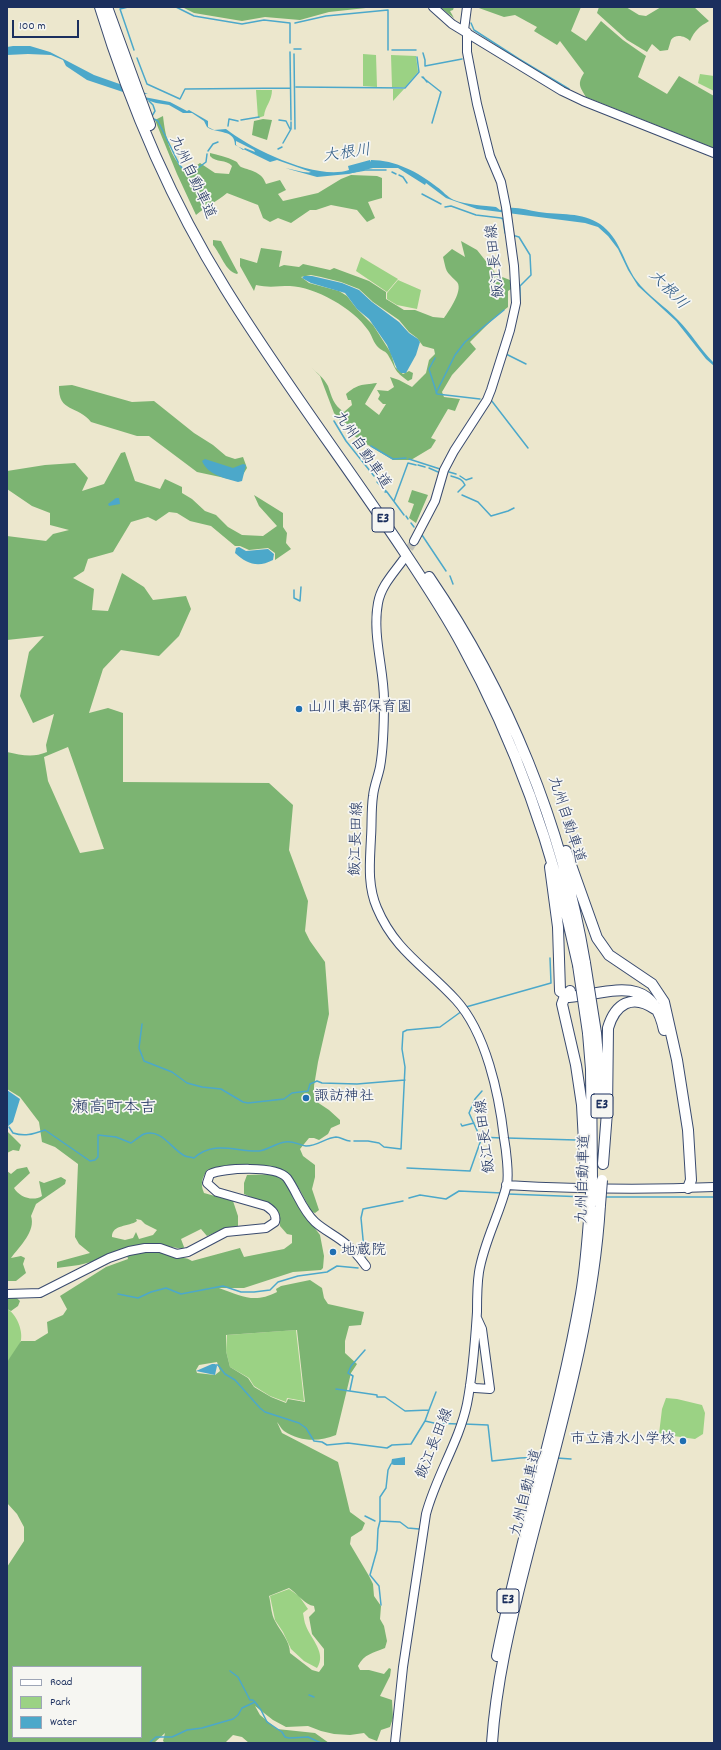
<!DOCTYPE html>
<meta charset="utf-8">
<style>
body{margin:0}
#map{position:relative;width:721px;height:1750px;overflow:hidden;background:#ece7cd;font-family:Dekko,sans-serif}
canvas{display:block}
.frame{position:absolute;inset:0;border:8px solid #1b2f5e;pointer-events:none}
.legend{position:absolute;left:12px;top:1666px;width:130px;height:72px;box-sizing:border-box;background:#f6f6f2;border:1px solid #9ea6b7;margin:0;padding:5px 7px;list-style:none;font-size:12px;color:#1b2f5e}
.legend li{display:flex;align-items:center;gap:8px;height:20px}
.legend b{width:20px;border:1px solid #9ea6b7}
.scale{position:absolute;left:12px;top:20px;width:67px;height:18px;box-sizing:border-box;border:2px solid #1b2f5e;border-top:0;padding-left:5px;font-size:12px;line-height:14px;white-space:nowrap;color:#1b2f5e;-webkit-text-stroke:3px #f6f6f2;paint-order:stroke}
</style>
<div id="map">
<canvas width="721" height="1750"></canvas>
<div class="frame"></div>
<ul class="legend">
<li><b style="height:5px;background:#fff"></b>Road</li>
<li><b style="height:11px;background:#9bd284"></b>Park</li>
<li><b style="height:11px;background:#4ca8ca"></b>Water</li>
</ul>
<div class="scale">100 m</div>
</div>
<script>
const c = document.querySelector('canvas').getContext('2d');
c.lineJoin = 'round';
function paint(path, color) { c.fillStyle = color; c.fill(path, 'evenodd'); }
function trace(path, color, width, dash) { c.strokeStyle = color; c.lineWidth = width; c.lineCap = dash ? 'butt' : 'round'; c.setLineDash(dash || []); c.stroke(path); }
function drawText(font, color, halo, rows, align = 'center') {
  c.font = font + ' Dekko,"Klee One",sans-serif'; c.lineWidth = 3.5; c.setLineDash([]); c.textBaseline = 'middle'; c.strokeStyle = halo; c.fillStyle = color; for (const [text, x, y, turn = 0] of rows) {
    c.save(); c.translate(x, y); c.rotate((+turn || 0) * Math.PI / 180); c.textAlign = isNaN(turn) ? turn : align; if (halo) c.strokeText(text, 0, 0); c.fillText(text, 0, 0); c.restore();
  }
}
const green = new Path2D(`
 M363,54L376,55L377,87L363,86Z
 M391,55L416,56L418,72L405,87H392Z
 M700,74L714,76V91L698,83Z
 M393,89H404L393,101Z
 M256,90H272C272,101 265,106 264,116L258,118Z
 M361,257L398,279L387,292L356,271Z
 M398,280L421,290L417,309L397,305L387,299V293Z
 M7,1309C16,1313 23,1330 21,1340C20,1346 11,1358 7,1362Z
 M296,1330L304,1401L287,1398L286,1402L270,1396L254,1386L249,1378L230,1367L226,1351L227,1335Z
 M666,1398L677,1399L702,1405L705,1413L703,1434L695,1439L659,1434L662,1409Z
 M289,1589L299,1596L308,1609L303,1613C304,1617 304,1622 306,1626C311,1639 327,1653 317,1668L304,1661L291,1649L283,1632L275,1620L270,1596Z`);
const forest = new Path2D(`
 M182,7H375L329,12L300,20L265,17L242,21L194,13Z
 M440,7H454L453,10L450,11L454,18Z
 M476,7H581L571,31L586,41L601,21L623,40L646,56L638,77L667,94L679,76L714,96V148L586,97C580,87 577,84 584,73L560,41L557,45L534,31L537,27L515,15L504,17Z
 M599,7H626L639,15L646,16L661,7H694L709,21C699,27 695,30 690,41C686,36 675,33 671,40C670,43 669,47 668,50L660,51L652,44L647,52L627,40L597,13Z
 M163,116C165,135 170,158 185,170L193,168L200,163L215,173L229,174L232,166C226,159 216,163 210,156V153C218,155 227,157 235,161C238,162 238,165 241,167C252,171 262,172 266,184L280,180L286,190L278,194L283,201L318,193L341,179L351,175L377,176L382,178V198L368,202L375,218L367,222L357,210L331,205L316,210H310L291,223L278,218L270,222L263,218L258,205L227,193C216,202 207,206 196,215L177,174L155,120Z
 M263,119L272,120L267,140L252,135L254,121Z
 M213,240L221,241L238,273L237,274C225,271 221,254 213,245Z
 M461,241L477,250L497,275L510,280L511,289L508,291V307L493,319L470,342L476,349L452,375L442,392L444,397L460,399L455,411L448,409L431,438L436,440L431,448L411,460H393L363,442L350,433L334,413L320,376L311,367C317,373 324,378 328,386C332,397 333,405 344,412L352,405L351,400H348L346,394C358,384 361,385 377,383L365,404L379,415L386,404H383L378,399L380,395L377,390L388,391L394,387L390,377L399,380L412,387L426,373L429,360L435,354L434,349L423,346L417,338L409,332L399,320L373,302L359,289L341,282L321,277L311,275L301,277L309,283L339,291L347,296L357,309L373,325L391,353L395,367L403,374L409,371L413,373L412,379L408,381C393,370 397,370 388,355C386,351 382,351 379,348C373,343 372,335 368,330C353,308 315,287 290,286C277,286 269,288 256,285L254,291L240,266V258L257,263L261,248L282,251L279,267L284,265L299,267L303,264L330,270L334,268L369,281L386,292V299L404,310H415L433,317L444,318C449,311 465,288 456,281C445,270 447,273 443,257L452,249L465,257Z
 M72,385L132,402L154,401L194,433L213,445L226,456L235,459L243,457L247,468L239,481L197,472L149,436H137L91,422C78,405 58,413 59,386Z
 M125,452L135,481L160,489L165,479L182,487V493L192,499L205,511L216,515L228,527L242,535L263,536L277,526L259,506L254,495L283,513V527L287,533L286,543L291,549L275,560V553L268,548L249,550L240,546H235L211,526L190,521L177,513L169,512L156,521L148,517L131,522L113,552L88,559L84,571L73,578L94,589L92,610L108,611L122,573L144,587L153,600L186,596L191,609L179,636L159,656L121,650L103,669L89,713L108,708L123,713V782L269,783L293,805L289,850L308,901L305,931L310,941L325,962L329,1014L318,1062L314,1086V1097L317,1102L329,1110L340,1120V1124L331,1128L328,1134L319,1140L314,1138H309L300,1149L303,1156L315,1165V1177L312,1189L319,1210L315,1213L312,1212C292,1176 291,1165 246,1165C232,1166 220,1166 207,1170C202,1179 200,1183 204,1193L233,1201L238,1216V1227L226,1228L207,1236L201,1229L181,1239L184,1247L183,1249L155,1244L121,1250L99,1260L79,1265L57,1268V1262L90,1253L79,1244L75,1237L78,1164L55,1147L42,1142L39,1122L20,1097L7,1089V752C21,755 33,758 47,752L46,745L54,714L33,723L20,696L29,652L44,636L7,640V536L46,541L53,534L69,530L50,525V513L32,506L7,489V471L45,465L75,463L88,478L82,491L104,484L121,453ZM68,747L104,849H103L80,853L48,781L44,757ZM136,1219L141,1220L145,1224L157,1230L153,1235L139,1239L136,1232L133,1238L125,1240L112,1237C112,1224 129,1227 137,1221Z
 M412,490L428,495L416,523L409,518L414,504L408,502Z
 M7,1131L21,1145L19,1151L13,1150L7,1153Z
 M27,1167L30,1173L14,1188C19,1197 33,1202 42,1196L39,1181L44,1183L61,1177L66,1180L65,1184L36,1204L31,1216C36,1231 20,1246 11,1258L21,1256L25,1258L23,1264L26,1273L16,1281H7V1171L11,1174L17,1169Z
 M277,1174L285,1180L308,1219L320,1235L324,1256L323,1268L321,1270L293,1272L244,1288H219C242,1296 254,1304 277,1292L276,1289L281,1286L310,1280L322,1288L324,1298L328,1304L364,1312L361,1325L349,1326L345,1341V1353L357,1364L351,1373L336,1435C319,1442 301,1442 284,1431C281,1429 279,1424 277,1422L282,1433L338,1462L350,1512L365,1523L362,1530L351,1537L350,1544L369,1576L373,1584L374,1596L381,1606L380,1619L384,1626L387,1641L385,1648C373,1653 364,1654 358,1666L360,1670H369L384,1674L389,1668L391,1669L390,1676L380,1696L392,1700L393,1718L390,1727L381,1730L377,1741L369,1738L364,1733L350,1735L334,1734L321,1731L308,1726L286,1727L273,1720L255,1706L260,1715L277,1729L315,1733L329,1743H249L242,1737L233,1735L225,1743H165L163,1741L165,1733L154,1743H7V1567L24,1541V1527L17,1514L7,1503V1362L21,1341H35L48,1333L47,1322L63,1315L67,1309L60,1296L106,1267L128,1259L127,1255C138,1252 148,1250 159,1252C164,1253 168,1256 174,1257C181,1258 186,1257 192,1261L240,1248L244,1257L284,1249L292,1243V1235L287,1234L280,1226V1216L276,1208L244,1194V1183L247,1175ZM297,1330L305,1402L288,1399L286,1403L271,1397L254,1387L248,1378L230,1367L226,1351V1335ZM217,1362L220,1371L215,1375L197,1373L196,1370L199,1365ZM289,1588C297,1593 305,1605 314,1606L315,1611L309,1617L312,1634L324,1649V1665L319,1672L312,1670L290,1653C290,1641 280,1631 275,1621C271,1614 271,1604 269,1596ZM13,1667H141V1737H13Z
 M7,1289L20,1301L18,1306L11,1311L7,1309Z`);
const water = new Path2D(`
 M13,46H30L50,52L94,75L148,94H143L144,97L170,102L187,111L189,110L208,121V127L214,130L226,129C251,149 317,181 349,170L348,166L370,160L371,162V160C395,160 418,172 437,187C443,191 447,197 454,200C464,204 485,206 496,207L500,210C513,205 525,210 539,212C560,215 582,212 600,224C620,238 623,261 636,280C648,296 665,306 678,320C691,333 700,349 713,362L714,366L706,359L676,321L638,286L628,270L618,249L608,236L598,227L585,223L477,209L446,198L426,183L425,185L398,168H373L348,174L317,177L285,168C291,169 308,174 311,172L277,160L270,162L235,145C235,129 217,134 207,127L204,121L192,113H183L169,105L156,103L87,80L66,66L63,60L51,55L28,54L7,55V47ZM236,141L254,150L255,152L245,148L243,150L236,145Z
 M304,276H312L342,283L359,290L372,302L399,322L409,333L418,339L420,342L416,355L406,373H401L397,369L387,345L369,319L357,309L345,293L311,283L302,278Z
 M205,459L233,468L243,464L246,465L242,481L238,482C224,478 208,475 202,461Z
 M116,498H119L120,504L109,506L108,504Z
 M239,547L246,551L268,549L274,554L273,560C258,568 247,564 235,553L236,548Z
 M7,1090L20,1099L13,1122L7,1127Z
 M212,1364H215L217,1366L215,1375L196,1371Z
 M405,1457V1465H394L391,1464L392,1459Z`);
const stream = new Path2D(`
 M128,7L120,9L134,50
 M176,7L194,16L242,24L264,20L290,23V43
 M295,23L326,16L388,10V50
 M471,23L474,30L519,59L569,89
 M294,49H301
 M392,50H416
 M290,52L291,120
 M423,53L425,60V66L462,59
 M294,54L295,129
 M137,58L147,84L180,99L185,89L290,88
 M422,77L441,92L432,123
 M423,77L427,82
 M296,87L405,88L419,72L417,57
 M149,101L153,105L155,111L152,116
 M154,119L158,121L179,164C187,177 197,169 206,162L207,154
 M241,120L259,117
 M279,120L286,121L290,129
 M228,126L229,119L238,121
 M283,143L291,129V122
 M278,149L282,147
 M208,151L213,144L218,142
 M392,172L396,174
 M348,173L365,170H386
 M399,175L403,177L407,183
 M422,194L441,204
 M445,207L451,206L476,215L501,218L503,219L505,233
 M512,235L519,237L530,255L531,275L520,286V301
 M507,353L506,354L526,364
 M435,358L429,369L437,394L480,399
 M436,393L455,355L465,342L504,310
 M491,400L528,448
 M334,421L346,441L374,476
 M371,446L393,459L406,458
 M409,459L440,469
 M418,465L425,467
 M429,468L438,472
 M449,472L456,474
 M451,476C457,478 462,478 465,485L458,492
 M460,476L466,480L472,478
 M377,482L387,492
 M385,492H387L404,515
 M462,495L478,502L491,516L508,511L514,508
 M394,501L408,463L416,465
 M406,516L408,519
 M411,523L414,527
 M422,535L446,571
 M450,576L453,584
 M294,590V598L300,601L301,587
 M466,1007L551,983L550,958
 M142,1024L139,1048L144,1061L172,1072L187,1083L202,1087L221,1089L243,1102L248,1103L284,1099L292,1093L308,1091L310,1084L317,1081L322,1083L357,1084L405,1080
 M482,1091L475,1099L469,1113L480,1137L502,1138
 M461,1124L462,1126L474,1123
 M9,1127L13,1133C25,1137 33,1134 45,1130L90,1161L95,1160L98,1157V1135L116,1137L131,1143C135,1140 140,1136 144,1134C162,1128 172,1150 185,1156C187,1157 191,1157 194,1158C214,1140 236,1152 259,1151C268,1150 276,1143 285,1142C292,1140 299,1145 306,1146C318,1146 325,1138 336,1137C341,1137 345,1141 350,1141
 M507,1138L576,1140
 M354,1141H368L379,1143L384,1147L401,1149L405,1067L402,1049L403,1032L407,1030L440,1027L462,1011
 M407,1168L470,1171L482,1137
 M508,1194L586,1197
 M604,1197H714
 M409,1198L420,1195L446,1199L459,1191L502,1193
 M365,1260L361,1218L363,1209L403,1201
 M118,1294L138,1298L151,1292L166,1288L181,1294L223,1286L241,1292H254L270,1290L278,1282L298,1276L327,1272L337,1266L358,1268
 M216,1365H218L225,1374L235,1380L260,1408L265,1412L299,1423L306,1428L314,1441L322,1442L327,1445L348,1443L387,1448L392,1445L411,1444L425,1421L434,1423L458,1424
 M336,1389L377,1395V1397H385L405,1411L429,1410L425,1421
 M350,1390L353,1376L348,1373L351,1366L365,1350
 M429,1410L436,1392
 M464,1424L488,1425L492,1461L520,1458L541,1457
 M557,1458L571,1459
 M365,1516L375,1521
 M380,1521V1497L386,1488L388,1470L391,1464
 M381,1605L379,1586L370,1575L377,1550L378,1529L380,1521L400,1522L408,1528L419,1529
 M230,1671L238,1677L250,1700H253L255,1702
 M309,1695L314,1697
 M149,1743L156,1737H172L187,1730L202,1728L233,1719L238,1715L242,1708L255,1702L261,1710L267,1722L282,1732L285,1737L289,1738L308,1737L321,1743`);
const secondaryTunnel = new Path2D(`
 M403,559L414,541`);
const secondary = new Path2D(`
 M433,7L452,24L562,91L583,101L714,153
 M464,30L467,7
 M414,541L435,501L444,470L454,451L487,400L491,390L510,330L516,303L514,266L506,207L501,182L490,156L477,104L467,52V32
 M506,1185C575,1189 645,1190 714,1187
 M7,1294L40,1293L109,1258L129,1251L145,1248H160L177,1254L188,1252L226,1232L266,1228L275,1222C277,1214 272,1210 266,1206L217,1192L207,1183L210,1174C224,1168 276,1165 287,1178C297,1192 302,1210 315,1222C325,1231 337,1236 347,1245C355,1251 360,1258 366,1266
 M470,1385L475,1388L490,1389L482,1329L477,1318
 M395,1743L403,1667L426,1514C436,1476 459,1442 467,1404C473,1374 475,1342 477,1312C477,1299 477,1285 479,1272C484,1241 500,1214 507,1184C509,1174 506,1149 504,1138C499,1094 486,1033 456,1000C426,967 395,951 377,908C367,885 370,861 371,837C372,824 371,810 373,796C374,786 378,777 380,767C384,745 384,722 384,700C384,669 372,635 378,603C381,586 393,574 403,560`);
const highway = new Path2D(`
 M100,7C130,105 171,201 225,288C281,379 346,464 405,553C425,583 445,613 462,645C518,747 554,851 578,965
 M107,7L150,125
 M429,577C508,693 562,825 585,963
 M566,851L597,938L609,955L652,984L664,1002L677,1060L688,1130L691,1180L688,1188
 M550,867L558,927L560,991L569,997C612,993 652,973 664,1030
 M570,991L565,996L562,1004L576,1065L582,1105L586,1179
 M588,1033L591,1069L592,1180
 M596,1033L601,1094
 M603,1164L607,1112L608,1028C615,1004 632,993 655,1009
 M497,1656C521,1534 560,1416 581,1294C586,1265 588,1235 590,1206
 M492,1743C496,1683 510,1624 525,1565C554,1449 593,1326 600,1205`);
const highwayBridge = new Path2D(`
 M585,963L596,1033
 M578,965L588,1033
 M600,1205L602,1180
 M590,1206L592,1180`);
const markers = [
 [299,709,4,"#1f6fb2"],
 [306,1098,4,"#1f6fb2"],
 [333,1252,4,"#1f6fb2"],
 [683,1441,4,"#1f6fb2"]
];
const shields = [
 [383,520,22],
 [602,1106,22],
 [508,1601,22]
];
const shieldNames = [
 ["E3",383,520],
 ["E3",602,1106],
 ["E3",508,1601]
];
const streetNames = [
 ["九州自動車道",191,178,65],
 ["飯江長田線",497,261,-96],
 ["九州自動車道",361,451,56],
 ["九州自動車道",565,820,72],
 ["飯江長田線",358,839,-88],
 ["飯江長田線",487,1136,-97],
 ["九州自動車道",585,1179,-88],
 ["飯江長田線",436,1444,-68],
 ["九州自動車道",528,1493,-76]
];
const poiNames = [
 ["山川東部保育園",307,709],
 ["諏訪神社",314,1098],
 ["地蔵院",341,1252],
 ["市立清水小学校",675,1441,"right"]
];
const waterNames = [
 ["大根川",347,155,-8],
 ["大根川",667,291,46]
];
const quarterNames = [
 ["瀬高町本吉",114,1110]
];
paint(green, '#9bd284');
paint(forest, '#7cb472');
paint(water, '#4ca8ca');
trace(stream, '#4ca8ca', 1.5);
trace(secondaryTunnel, '#c2c2b7', 8, [8, 4]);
trace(secondary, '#3a4b6f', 10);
trace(highway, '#3a4b6f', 12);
trace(secondary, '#fff', 8);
trace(highway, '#fff', 10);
trace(highwayBridge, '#3a4b6f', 12, []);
trace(highwayBridge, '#fff', 10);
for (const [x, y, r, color] of markers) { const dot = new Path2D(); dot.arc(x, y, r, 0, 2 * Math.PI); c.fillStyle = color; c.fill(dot); trace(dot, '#f6f6f2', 1.5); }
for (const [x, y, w] of shields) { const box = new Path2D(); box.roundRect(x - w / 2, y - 12, w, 24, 3); c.fillStyle = '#f6f6f2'; c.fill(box); trace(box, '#1b2f5e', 1); }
drawText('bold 14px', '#1b2f5e', null, shieldNames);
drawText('15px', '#1b2f5e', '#f6f6f2', streetNames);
drawText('15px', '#1b2f5e', '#f6f6f2', poiNames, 'left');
drawText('italic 16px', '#2c5984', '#f6f6f2', waterNames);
drawText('17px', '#1b2f5e', '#f6f6f2', quarterNames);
</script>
